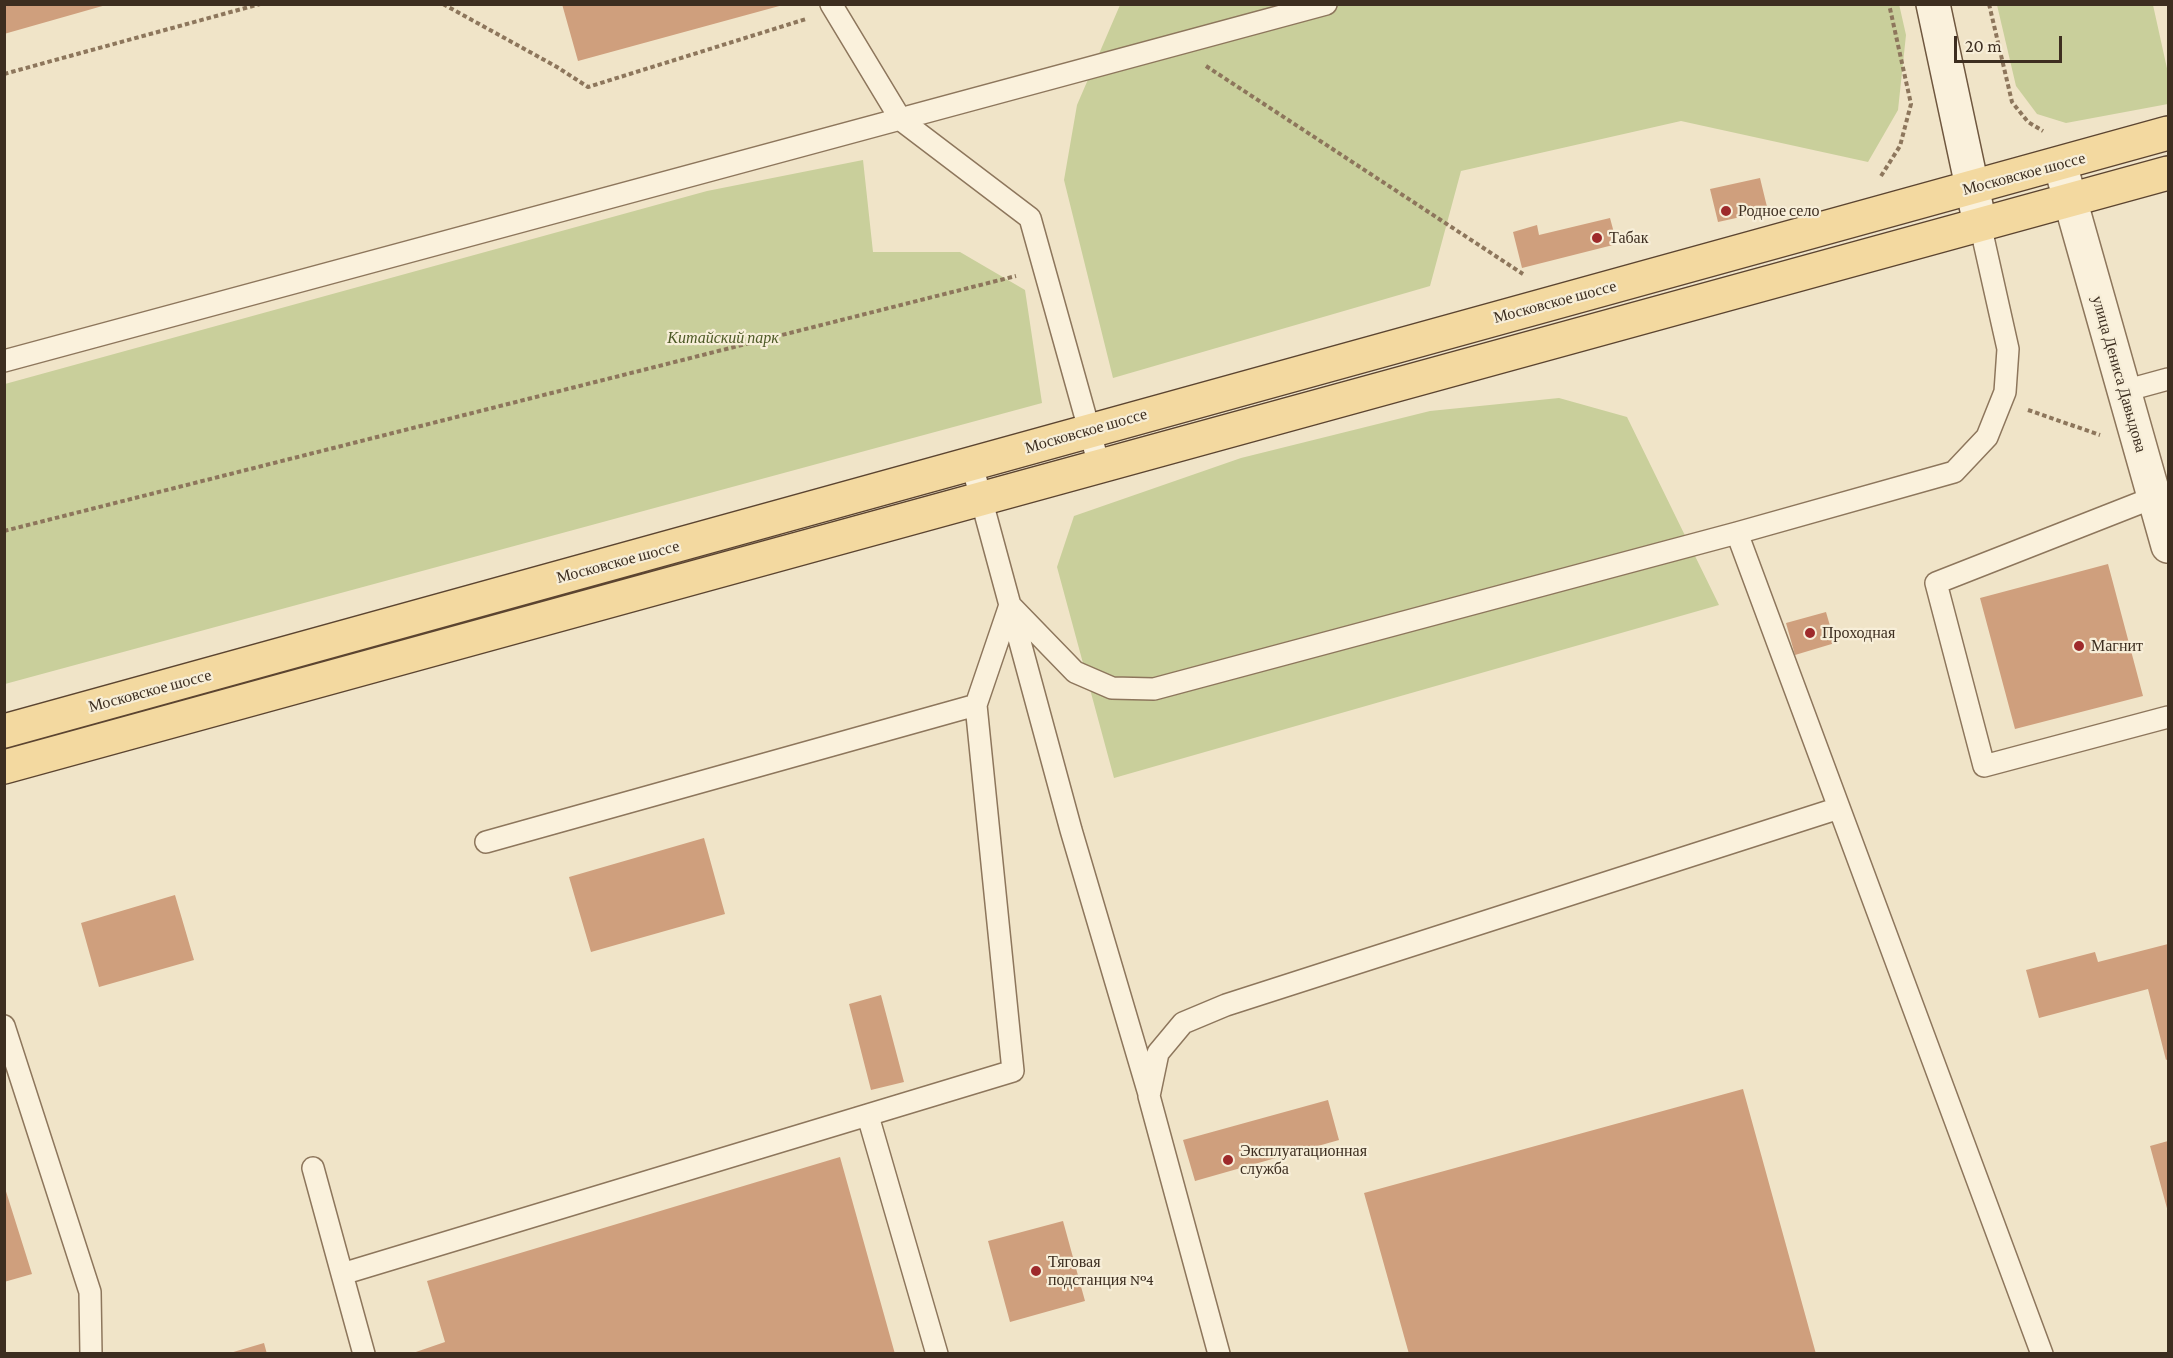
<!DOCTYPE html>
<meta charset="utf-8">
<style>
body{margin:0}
#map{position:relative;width:2173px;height:1358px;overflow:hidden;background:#f0e4c8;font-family:"Crimson Pro",serif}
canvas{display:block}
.frame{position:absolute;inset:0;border:6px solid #3d2e20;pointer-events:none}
.scale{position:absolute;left:1954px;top:36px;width:108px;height:27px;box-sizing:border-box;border:3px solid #3d2e20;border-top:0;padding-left:8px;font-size:18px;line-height:21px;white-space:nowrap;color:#3d2e20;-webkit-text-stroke:4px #f7eed8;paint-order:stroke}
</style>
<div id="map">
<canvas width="2173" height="1358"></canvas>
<div class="frame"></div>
<div class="scale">20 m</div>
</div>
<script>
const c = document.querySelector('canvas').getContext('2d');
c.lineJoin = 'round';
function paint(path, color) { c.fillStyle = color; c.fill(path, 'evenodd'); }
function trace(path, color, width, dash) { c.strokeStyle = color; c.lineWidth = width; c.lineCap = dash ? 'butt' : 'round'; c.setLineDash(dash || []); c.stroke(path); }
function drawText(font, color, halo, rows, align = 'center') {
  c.font = font + ' "Crimson Pro",serif'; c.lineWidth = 4.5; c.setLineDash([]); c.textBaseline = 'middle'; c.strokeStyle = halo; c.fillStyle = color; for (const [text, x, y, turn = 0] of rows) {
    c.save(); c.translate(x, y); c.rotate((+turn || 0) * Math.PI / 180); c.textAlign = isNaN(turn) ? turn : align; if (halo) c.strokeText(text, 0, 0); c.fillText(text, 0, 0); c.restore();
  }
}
const green = new Path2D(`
 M1899,4L1906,35L1898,110L1868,162L1681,121L1461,171L1430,286L1113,378L1064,180L1077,105L1120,5Z
 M1997,5H2153L2168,73V104L2066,123L2037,114L2016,86Z
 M863,160L873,252H960L1025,290L1042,403L5,684V384L707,191Z
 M1559,398L1627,417L1719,605L1114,778L1057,567L1074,516L1241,458L1430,411Z`);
const building = new Path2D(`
 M4,4H106V5L4,34Z
 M562,4H783V5L578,61Z
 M1760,178L1768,211L1718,222L1710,189Z
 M1610,218L1617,244L1522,268L1513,232L1537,225L1539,235Z
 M2108,564L2143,696L2015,729L1980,598Z
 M1826,612L1835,643L1795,655L1786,623Z
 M704,838L725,914L591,952L569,877Z
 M175,895L194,960L99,987L81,923Z
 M2168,944V1059L2166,1060L2148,989L2039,1018L2026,970L2095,952L2098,962Z
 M881,995L904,1082L871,1090L849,1004Z
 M1743,1089L1816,1354H1409L1364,1193Z
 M1328,1100L1339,1140L1195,1181L1183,1140Z
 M2168,1141V1212L2150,1146Z
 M840,1157L895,1354H410L445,1342L427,1281Z
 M4,1185L32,1274L4,1282Z
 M1063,1221L1085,1301L1010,1322L988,1241Z
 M264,1343L267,1354H231L230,1353Z`);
const path = new Path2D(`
 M443,4L557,67L588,87L806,19
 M1989,4L2012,102L2028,122L2043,131
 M1206,66L1523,274
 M4,74L260,4
 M1881,176L1900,146L1911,104L1889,4
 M2028,410L2100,435
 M4,531L1016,276`);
const lane = new Path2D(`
 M831,4L901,120L1030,218L1099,465
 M4,361L1326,4
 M2124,391L2168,379
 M972,465L1071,830L1149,1094
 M2155,497L1936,583L1984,766L2168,717
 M1737,533L2042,1354
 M1010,605L1075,672L1112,688L1154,689L1737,533L1954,472L1987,437L2005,392L2008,349L1980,224
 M486,842L976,705
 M4,1026L90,1292L91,1354
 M868,1116L937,1354
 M313,1168L342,1274L1013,1071L976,705L1010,605
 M342,1274L364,1354
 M1219,1354L1149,1096L1158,1053L1183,1023L1226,1005L1839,808`);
const street = new Path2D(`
 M2060,164L2168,546`);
const secondary = new Path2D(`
 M1933,4L1980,224`);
const primary = new Path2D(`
 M4,731L2168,133
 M4,767L2168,173`);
const markers = [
 [1726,211,6,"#9e2a2b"],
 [1597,238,6,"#9e2a2b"],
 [1810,633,6,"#9e2a2b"],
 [2079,646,6,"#9e2a2b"],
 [1228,1160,6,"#9e2a2b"],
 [1036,1271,6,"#9e2a2b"]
];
const streetNames = [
 ["Московское шоссе",2024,174,-15],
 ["Московское шоссе",1555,302,-15],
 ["улица Дениса Давыдова",2119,374,74],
 ["Московское шоссе",1086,431,-16],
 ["Московское шоссе",618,562,-15],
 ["Московское шоссе",150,691,-15]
];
const poiNames = [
 ["Родное село",1738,211],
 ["Табак",1609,238],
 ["Проходная",1822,633],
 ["Магнит",2091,646],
 ["Эксплуатационная",1240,1151],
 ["служба",1240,1169],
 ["Тяговая",1048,1262],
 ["подстанция №4",1048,1280]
];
const parkNames = [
 ["Китайский парк",723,338]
];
paint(green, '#c9cf9b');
paint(building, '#cf9f7d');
trace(lane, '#8d765c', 24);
trace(street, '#8d765c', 36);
trace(secondary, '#6f573f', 36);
trace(primary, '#5b4430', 36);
trace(path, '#8d765c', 4, [4.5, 3]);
trace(lane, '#faf1dc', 21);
trace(street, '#faf1dc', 33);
trace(secondary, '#faf1dc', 33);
trace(primary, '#f3d9a0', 33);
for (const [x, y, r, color] of markers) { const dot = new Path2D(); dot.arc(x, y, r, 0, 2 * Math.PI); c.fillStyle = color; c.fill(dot); trace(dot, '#f7eed8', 2); }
drawText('16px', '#3d2e20', '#f7eed8', streetNames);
drawText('16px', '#3d2e20', '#f7eed8', poiNames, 'left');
drawText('italic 16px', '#4d5a26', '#f7eed8', parkNames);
</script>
